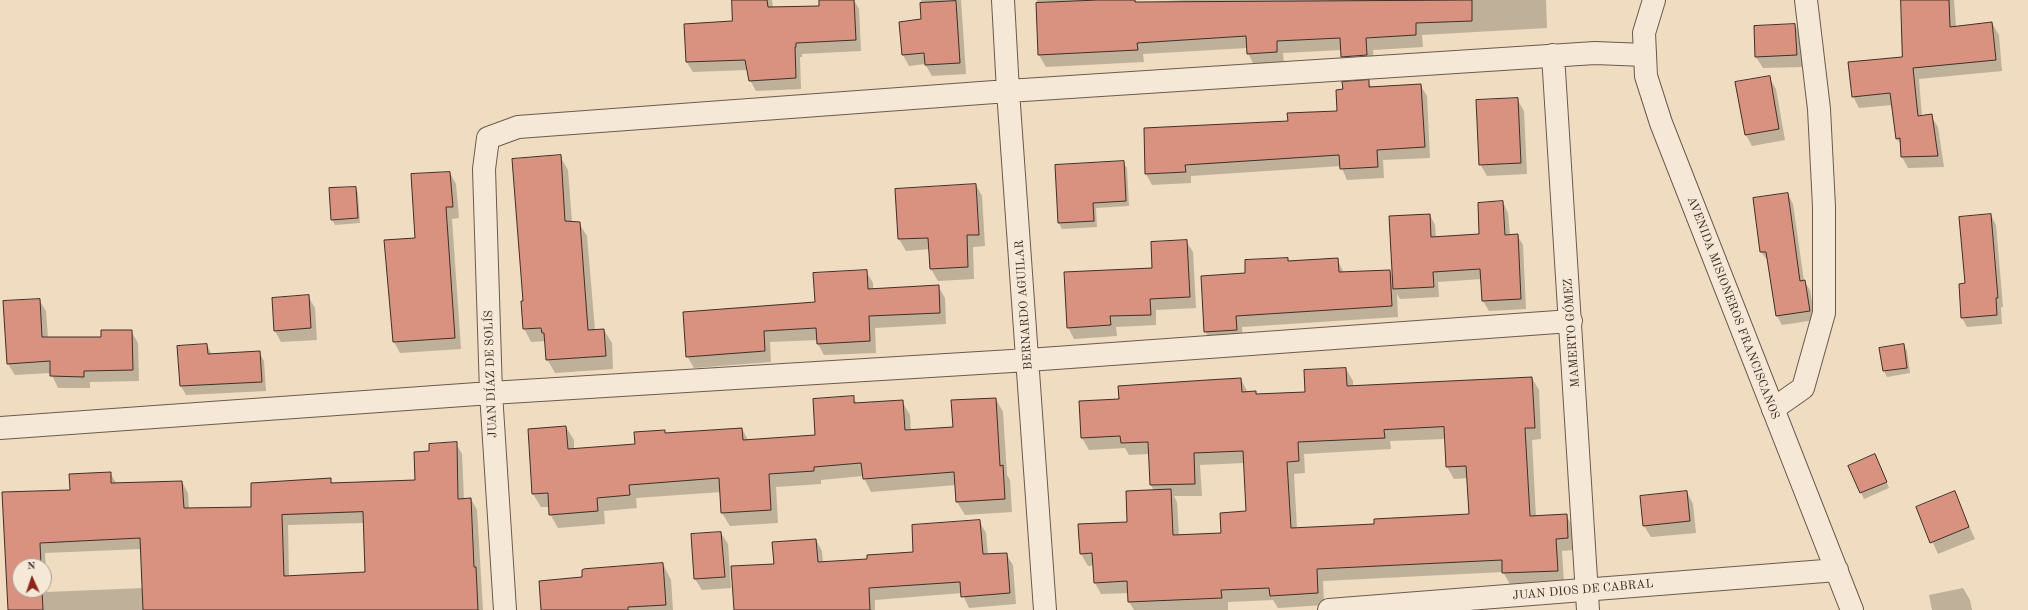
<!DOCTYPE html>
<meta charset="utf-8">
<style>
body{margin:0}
#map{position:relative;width:2028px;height:610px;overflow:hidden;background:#efdcc1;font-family:"Old Standard TT",serif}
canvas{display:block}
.north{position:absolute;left:12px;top:558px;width:40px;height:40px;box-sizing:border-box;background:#f5e8d7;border:1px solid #ad9e91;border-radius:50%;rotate:357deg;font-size:11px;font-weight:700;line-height:16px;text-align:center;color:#402e27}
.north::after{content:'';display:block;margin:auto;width:14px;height:18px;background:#8f2418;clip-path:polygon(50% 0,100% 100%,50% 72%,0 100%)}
</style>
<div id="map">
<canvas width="2028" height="610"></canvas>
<div class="north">N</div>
</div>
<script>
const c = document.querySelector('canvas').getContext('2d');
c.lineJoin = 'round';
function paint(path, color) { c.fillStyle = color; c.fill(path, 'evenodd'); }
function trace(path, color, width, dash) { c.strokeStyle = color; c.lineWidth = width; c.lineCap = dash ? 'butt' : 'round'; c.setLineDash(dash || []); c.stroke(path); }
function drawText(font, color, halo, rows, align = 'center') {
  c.font = font + ' "Old Standard TT",serif'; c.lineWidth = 3; c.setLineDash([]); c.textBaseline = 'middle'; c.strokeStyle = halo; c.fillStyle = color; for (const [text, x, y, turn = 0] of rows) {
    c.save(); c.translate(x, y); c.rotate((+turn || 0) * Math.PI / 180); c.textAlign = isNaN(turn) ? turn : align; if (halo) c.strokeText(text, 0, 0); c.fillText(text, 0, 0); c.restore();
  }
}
const shadow = new Path2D(`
 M733,0H772L773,8L820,7V0H854L859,9L861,51L802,54V57H800L801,89L756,91L750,80L748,70L693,72L686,61L733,22Z
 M921,0H961L966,74L932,76L925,64L909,66L903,55L923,20Z
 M1037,0H1081V2L1135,0L1136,3L1183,0H1546L1547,28L1422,35L1423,47L1373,50L1374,67L1349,68L1342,57V50L1283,53L1284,64L1254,65L1248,53L1247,48L1143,54L1144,62L1046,67L1039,55Z
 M1901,0H1954L1956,27L1992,23L1999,35L2002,71L1919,79L1922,117L1931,116L1938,127L1944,167L1908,168L1902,157L1901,145L1897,139L1892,105L1859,108L1853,96L1903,58Z
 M1795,25L1801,36L1803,67L1763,68L1756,57Z
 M1769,77L1776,89L1785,140L1752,146L1746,135Z
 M1368,81L1372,88L1421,86L1427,96L1430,158L1383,160L1384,178L1347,180L1341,166L1191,176V183L1152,185L1146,174L1145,129L1289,122L1338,112L1344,90Z
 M1517,99L1524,111L1527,174L1487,176L1480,164Z
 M560,156L568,170L572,222L579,223L587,236L595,330H604L612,343L613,369L555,373L547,359L546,341L531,342L524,328V302Z
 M1123,162L1127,168L1129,206L1096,208L1097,227L1062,229L1059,223Z
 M450,173L456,184L459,218L452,219L461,349L400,353L394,342L385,241L416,239Z
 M976,185L982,196L985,246L973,247L974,279L938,281L931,269L930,249L906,251L899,239L896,189Z
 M355,188L358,193L360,223L335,225L332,219Z
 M1788,194L1793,204L1804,281L1810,290L1815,320L1782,325L1777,316L1768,261L1761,252L1754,199Z
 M1503,202L1508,213L1510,235H1517L1523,245L1526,309L1489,311L1483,301L1482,279L1438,282L1439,297L1400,299L1397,294L1398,317L1242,327L1243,341L1212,343L1205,331L1246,274L1288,259L1289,261L1337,259L1344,273L1390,271L1394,277L1430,215L1435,225L1436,238L1480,235Z
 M1991,215L1996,225L2003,307H2001L2002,324L1967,327L1962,318L1966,284Z
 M1186,241L1193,252L1196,308L1156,310V325L1116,327L1117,336L1074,339L1068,327L1153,269Z
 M866,271L873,283V290L938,286L945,298L946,324L875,328L876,353L824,355L818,344L817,340L770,342L771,362L694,368L687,356L816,303Z
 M308,296L315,308L317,340L281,342L275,331Z
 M39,300L46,311L48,338H102L131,331L138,343L139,381L90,382V388H58L51,373L15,375L8,364Z
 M207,345L212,355L259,352L264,361L266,391L186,395L181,386Z
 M1903,345L1907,351L1910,373L1887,377L1884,371L1880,349Z
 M1346,369L1353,381V387L1532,378L1539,390L1541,439L1532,440L1536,517L1566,515L1573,527L1574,550L1562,551L1564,583L1510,584L1503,572L1323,581L1324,605L1278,608L1273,600L1228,602V610H1134L1129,602V593L1101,594L1095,583L1094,565L1088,566L1081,554L1128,523L1154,491L1151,485L1149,454L1129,455L1125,448L1089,450L1082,438L1080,402L1120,400L1241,379L1248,393L1255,392L1257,395L1306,393ZM1445,439L1447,467L1454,479L1468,478L1470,515L1375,525L1297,529L1294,474L1305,473L1304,454L1391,449L1390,441ZM1244,463L1247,512L1222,534L1179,536L1177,502L1174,496H1202L1200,465Z
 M853,397L857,404L902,401L910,415L911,431L954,428L996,399L1003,412L1007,475L1010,480L1012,512L965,515L957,502L956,485L871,492L863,476L821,480V484L776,487L778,523L730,526L722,513L721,492L636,498L637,508L604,511L605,524L558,528L550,514V507H541L533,494L566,427L574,440V450L636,445L664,431L666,434L742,429L748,440L816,435Z
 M456,444L462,454L464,500L471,499L477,510L483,610H9L3,493L71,491L110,473L117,484L182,482L188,493L189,509L252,508L330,479L333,484L416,481L430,452ZM365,523L366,573L289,576L288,525ZM141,549L143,588L47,592L45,553ZM20,566H44V590H20Z
 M1878,461L1889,488L1864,499L1849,466Z
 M1687,492L1693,504L1696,533L1651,537L1644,526Z
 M1954,493L1975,539L1938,554L1917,508Z
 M979,521L986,533L988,555L1006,554L1013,565L1016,604L969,608L962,593L875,600V610H735L775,565L816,540L822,551L823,563L868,560L914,553Z
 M721,533L728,544L731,588L702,590L695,579Z
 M663,564L671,580L673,610H542Z
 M1963,588L1970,600L1972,610H1932L1929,595Z`);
const building = new Path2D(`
 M732,0H767L768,7L819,6V0H854L856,40L796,43V47H795L796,78L749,81L745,60L686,62L684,24L732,21Z
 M1098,0H1135V2L1472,0V21L1416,23V35L1366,38L1367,55L1341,57L1340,38L1277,41V52L1247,54L1246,36L1137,43L1138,50L1038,55L1036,3Z
 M1901,0H1949L1950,27L1992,22L1996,60L1913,68L1918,116L1932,114L1938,156L1901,157L1900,138L1896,139L1890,93L1852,97L1848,62L1902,57Z
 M956,1L960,63L925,65L924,53L902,55L899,22L921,19L920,3Z
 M1795,24L1797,55L1755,57L1754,26Z
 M1770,76L1779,129L1745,135L1735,82Z
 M1369,80V87L1421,84L1425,147L1377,150L1378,167L1340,169L1339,155L1185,165L1186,172L1145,174L1144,128L1288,121L1287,113L1337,111L1336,90L1343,89L1342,82Z
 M1518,98L1521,163L1479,165L1476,100Z
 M561,155L565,221L580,222L588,330L604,329L606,356L546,360L544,333H542L541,328L523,329L521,301H523L512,159Z
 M1124,161L1126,201L1093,203L1094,221L1058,223L1055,165Z
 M450,172L453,207H446L455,338L393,342L384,240L415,238L411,174Z
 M976,184L979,235H967L968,267L930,269L928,238L898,239L895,189Z
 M356,187L358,218L331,220L329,188Z
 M1788,193L1800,281L1805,280L1810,311L1776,316L1766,252H1760L1753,198Z
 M1503,201L1505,235L1518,234L1521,299L1482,301L1480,269L1433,272L1434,287L1393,289L1389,216L1430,214L1431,237L1479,234L1478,203Z
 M1991,214L1998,298H1996L1997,315L1961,318L1959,284L1965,283L1959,217Z
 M1187,240L1190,297L1150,299L1151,315L1110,316L1111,325L1067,328L1064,272L1152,268L1151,242Z
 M1288,258V261L1338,258L1339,272L1390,270L1392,306L1236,316L1237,330L1204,332L1201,276L1245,273V260Z
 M867,270L868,289L939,285L940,313L869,316L870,341L817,344L816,328L764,331L765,351L686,357L683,312L815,302L813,273Z
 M309,295L311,328L274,331L272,298Z
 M40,299L42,337H101V330H132L133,370L84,371V377L50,376V361L7,364L3,301Z
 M207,344L208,354L260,351L262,382L180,386L177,346Z
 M1904,344L1907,368L1883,371L1879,348Z
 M1346,368L1347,386L1532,377L1535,428H1525L1530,516L1567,514L1568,538L1556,539L1558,571L1502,573V560L1317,569L1318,593L1270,596L1269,588L1221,590L1222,598L1128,602L1127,581L1094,583L1092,553L1080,554L1078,524L1127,522L1126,491L1171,489L1173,535L1221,533L1220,513L1246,511L1243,451L1194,453L1195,484L1150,485L1148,442L1121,443L1120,436L1081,438L1079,401L1119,399L1118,386L1207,380L1241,378L1242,392L1256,391V394L1305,392L1304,370ZM1444,427L1446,467L1466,466L1469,514L1374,519V524L1291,528L1287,462L1299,461L1298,442L1385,438L1384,430Z
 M854,396V403L903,400L905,430L953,427L951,400L996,398L1000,466L1003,465L1005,499L956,502L954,472L863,479L861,463L814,467V471L769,474L771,510L721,513L719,478L629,485L630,495L597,498L598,511L549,515L548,493L532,494L528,429L566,426L568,449L635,444L634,432L665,430V433L742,428L743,440L815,435L813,399Z
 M457,442L458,499L471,498L474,567H476L478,610H143L140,538L40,543L41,566H20V590H42L43,610H8L2,492L70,490L69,474L111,472V483L182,481L184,508L251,507V483L331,478V483L415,480L414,452L429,451V444ZM363,512L365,572L284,576L282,515Z
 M1875,454L1887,482L1860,493L1848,466Z
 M1687,491L1690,521L1643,526L1640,496Z
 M1955,491L1969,527L1930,543L1916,507Z
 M980,520L983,554L1007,553L1010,593L961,597L960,582L869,588L870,610H734L731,566L774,564L772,542L816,539L818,562L867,559V555L913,552L912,525Z
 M721,532L725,577L694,579L691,534Z
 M663,563L666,605L628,607V610H541L539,581L582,577V570L584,569Z`);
const minor = new Path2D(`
 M1003,0L1008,91L1045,610
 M1553,55L1588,610
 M1773,409L1803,388L1824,313V207L1819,109L1806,0
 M0,428L491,393L1028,360L1571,321
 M505,610L491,393L484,169L488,138L518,127L1008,91L1595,53L1645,55`);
const tertiary = new Path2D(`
 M1654,0L1644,33L1646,76L1661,123L1852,610
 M1329,610L1837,570`);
const streetNames = [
 ["BERNARDO AGUILAR",1024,305,-94],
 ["AVENIDA MISIONEROS FRANCISCANOS",1733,308,69],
 ["MAMERTO GÓMEZ",1572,333,-94],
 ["JUAN DÍAZ DE SOLÍS",491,374,-92],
 ["JUAN DIOS DE CABRAL",1583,590,-5]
];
paint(shadow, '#0003');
paint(building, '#d8927f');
trace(building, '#402e27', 1);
trace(minor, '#6c5a4e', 24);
trace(tertiary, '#6c5a4e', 24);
trace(minor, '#f5e8d7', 22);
trace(tertiary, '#f5e8d7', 22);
drawText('12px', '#402e27', '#f5e8d7', streetNames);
</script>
